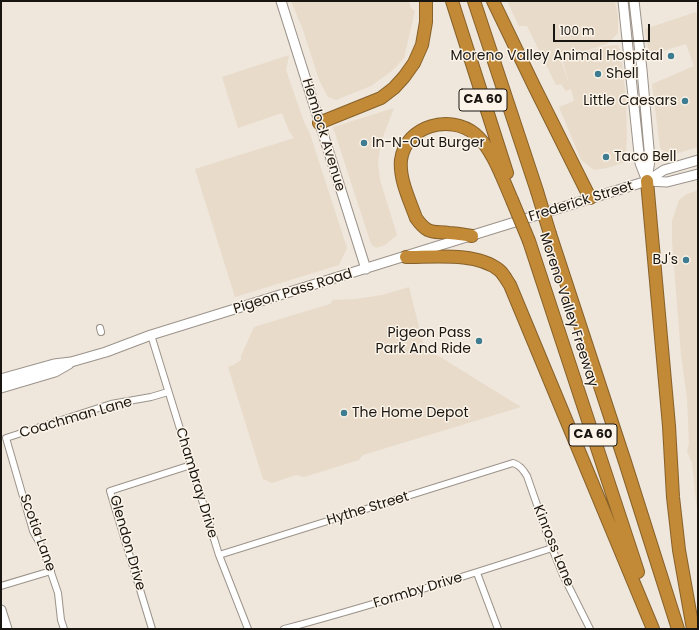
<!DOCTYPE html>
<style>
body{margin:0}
#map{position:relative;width:699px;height:630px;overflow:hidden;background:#efe6dc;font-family:Poppins,sans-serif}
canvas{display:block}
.frame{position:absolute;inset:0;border:2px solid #191612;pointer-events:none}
.scale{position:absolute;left:553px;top:24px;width:97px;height:18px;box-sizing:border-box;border:2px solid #191612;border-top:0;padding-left:5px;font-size:12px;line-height:14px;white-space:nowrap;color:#191612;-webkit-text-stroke:3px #fcf4e9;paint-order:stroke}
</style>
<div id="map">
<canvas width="699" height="630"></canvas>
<div class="frame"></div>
<div class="scale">100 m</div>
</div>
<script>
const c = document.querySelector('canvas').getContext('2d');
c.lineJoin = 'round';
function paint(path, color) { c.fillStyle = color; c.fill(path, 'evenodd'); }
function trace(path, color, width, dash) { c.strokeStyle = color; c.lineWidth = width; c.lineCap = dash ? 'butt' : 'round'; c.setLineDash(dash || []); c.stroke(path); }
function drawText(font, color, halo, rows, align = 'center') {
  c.font = font + ' Poppins,sans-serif'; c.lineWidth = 3; c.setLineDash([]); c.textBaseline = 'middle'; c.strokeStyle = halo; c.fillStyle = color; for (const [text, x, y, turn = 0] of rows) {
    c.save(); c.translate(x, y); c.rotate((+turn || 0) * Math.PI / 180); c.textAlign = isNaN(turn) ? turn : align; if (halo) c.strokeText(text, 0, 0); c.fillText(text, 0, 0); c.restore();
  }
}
const built = new Path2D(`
 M291,1H409L411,8L415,11L404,58L393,70L371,86L336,100L328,97L319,80L303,30Z
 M507,1H615L618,17V33L607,44L562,58L561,61L569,83L562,59L607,46L618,45L621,54L626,98L627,139L625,162L607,168L594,170L581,160L559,107L574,101L571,89L566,91L561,84L556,85L527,26H519Z
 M696,12L698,18V147L669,156L660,148L652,84L694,66L686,44L649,55L645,29Z
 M289,55L286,70L304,122L310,134L347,248L339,265L235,297L195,169L294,138L289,131L282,113L238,128L222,77Z
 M394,108L381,142L378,162L380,180L397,235L385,245L376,248L371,244L333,127Z
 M698,190V519L692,463L687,451L689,444L687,398L681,355L672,240V221L679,200L687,194Z
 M409,287L424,347L521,407L363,455L359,460L304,477L296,475L272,483L263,479L228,367L233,365L241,360V356L254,327L330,304L333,300L356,299L382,295Z`);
const street = new Path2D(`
 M100,328L101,332
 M151,335L219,555L248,629
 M219,555L513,463C520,465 523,470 527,476L552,548L563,575L590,629
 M477,573L498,629
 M1,586L51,571
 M64,629L61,620L58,593L43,549L33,531L6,438L111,404L151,397L168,392
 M152,629L110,491L191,465
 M284,629C374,605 463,577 552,548`);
const secondary = new Path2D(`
 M281,1L366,269
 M623,1L640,163L647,181
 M634,1L642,70L650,160L647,180
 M647,181L667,182L698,174
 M1,379L54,364L71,362L106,352L151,335L647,181L664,170L698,160
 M1,388L55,372L69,364
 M1,610L7,629`);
const highway = new Path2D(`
 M452,1L507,173
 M474,1L537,191
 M493,1L534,86L590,198
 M319,123L381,98L394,88L404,77L414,63L422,45L426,22V1
 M647,181L669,426L673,497L679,550L693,629
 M550,234L625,462L678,629
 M472,236C464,235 457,233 449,233C432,231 428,235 416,218C410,201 399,179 401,160C406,125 450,114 475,134C493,149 503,180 512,200
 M529,241L638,572
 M406,257C434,257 477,252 499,270C504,274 507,281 510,285L653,629`);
const highwayBridge = new Path2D(`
 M537,191L550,234
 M512,200L529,241`);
const markers = [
 [671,56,4,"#3e7c92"],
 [598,74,4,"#3e7c92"],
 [685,101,4,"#3e7c92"],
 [364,143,4,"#3e7c92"],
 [606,157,4,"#3e7c92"],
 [686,260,4,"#3e7c92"],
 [479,341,4,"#3e7c92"],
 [344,413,4,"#3e7c92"]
];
const shields = [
 [483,100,48],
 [593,435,48]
];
const shieldNames = [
 ["CA 60",483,100],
 ["CA 60",593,435]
];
const poiNames = [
 ["Moreno Valley Animal Hospital",663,56],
 ["Shell",606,74,"left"],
 ["Little Caesars",677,101],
 ["In-N-Out Burger",372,143,"left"],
 ["Taco Bell",614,157,"left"],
 ["BJ's",678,260],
 ["Pigeon Pass",471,333],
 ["Park And Ride",471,349],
 ["The Home Depot",352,413,"left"]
];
const streetNames = [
 ["Hemlock Avenue",323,135,73],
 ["Frederick Street",581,202,-17],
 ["Pigeon Pass Road",293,292,-17],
 ["Moreno Valley Freeway",568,310,72],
 ["Coachman Lane",76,418,-16],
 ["Chambray Drive",196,483,73],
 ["Hythe Street",368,509,-17],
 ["Scotia Lane",37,533,70],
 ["Glendon Drive",127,543,74],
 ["Kinross Lane",553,546,68],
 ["Formby Drive",418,591,-17]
];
paint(built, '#e8dbca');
trace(street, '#9b938a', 8);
trace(secondary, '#9b938a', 11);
trace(highway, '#876129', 14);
trace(street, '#fff', 6);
trace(secondary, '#fff', 9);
trace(highway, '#c28a36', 12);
trace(highwayBridge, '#876129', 14, []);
trace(highwayBridge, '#c28a36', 12);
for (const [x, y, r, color] of markers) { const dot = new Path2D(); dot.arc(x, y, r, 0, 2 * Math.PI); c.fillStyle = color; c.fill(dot); trace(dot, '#fcf4e9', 1.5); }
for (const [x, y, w] of shields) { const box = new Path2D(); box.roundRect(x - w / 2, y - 11, w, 22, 3); c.fillStyle = '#fcf4e9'; c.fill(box); trace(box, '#191612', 1); }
drawText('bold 13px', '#191612', null, shieldNames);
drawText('14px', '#191612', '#fcf4e9', poiNames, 'right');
drawText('14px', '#191612', '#fcf4e9', streetNames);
</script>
